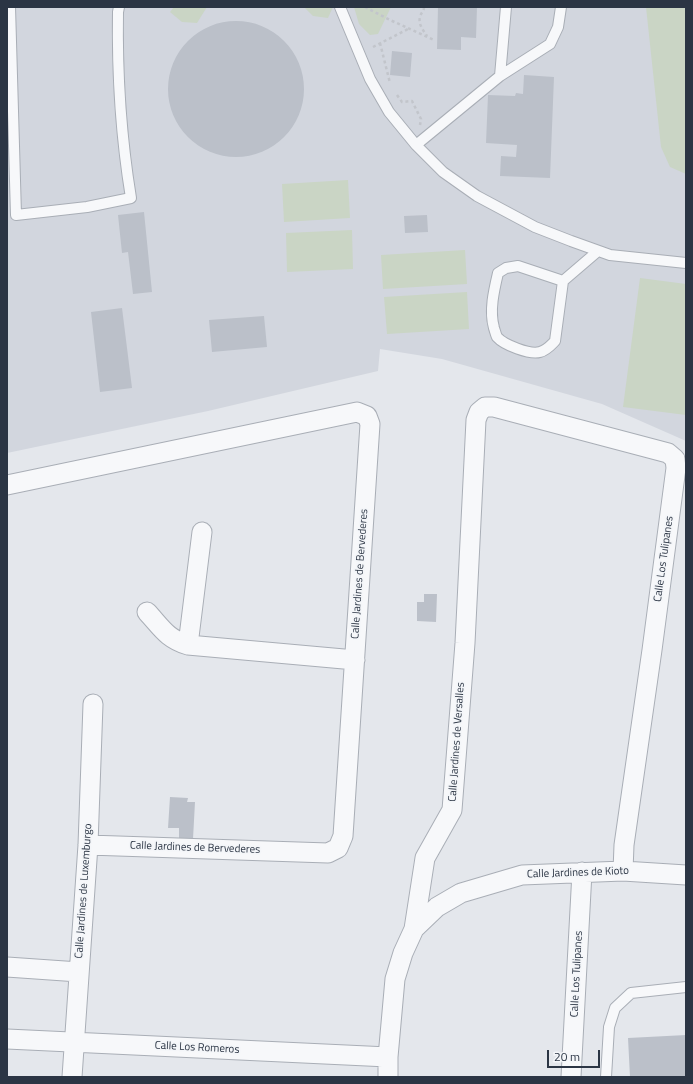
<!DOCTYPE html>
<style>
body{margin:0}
#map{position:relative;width:693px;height:1084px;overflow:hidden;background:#e4e7ec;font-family:"Titillium Web",sans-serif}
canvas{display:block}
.frame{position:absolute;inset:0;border:8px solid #2b3544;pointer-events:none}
.scale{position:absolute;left:547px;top:1050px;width:53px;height:18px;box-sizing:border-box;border:2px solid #2b3544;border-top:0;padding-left:5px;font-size:12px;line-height:14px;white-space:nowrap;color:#2b3544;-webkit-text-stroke:3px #f4f6f9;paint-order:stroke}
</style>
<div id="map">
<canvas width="693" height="1084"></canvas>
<div class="frame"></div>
<div class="scale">20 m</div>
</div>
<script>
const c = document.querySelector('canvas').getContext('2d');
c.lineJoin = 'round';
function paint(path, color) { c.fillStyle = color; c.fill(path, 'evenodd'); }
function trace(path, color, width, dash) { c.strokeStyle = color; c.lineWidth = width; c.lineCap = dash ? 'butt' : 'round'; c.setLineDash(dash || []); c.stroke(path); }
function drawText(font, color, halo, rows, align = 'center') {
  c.font = font + ' "Titillium Web",sans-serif'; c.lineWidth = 3.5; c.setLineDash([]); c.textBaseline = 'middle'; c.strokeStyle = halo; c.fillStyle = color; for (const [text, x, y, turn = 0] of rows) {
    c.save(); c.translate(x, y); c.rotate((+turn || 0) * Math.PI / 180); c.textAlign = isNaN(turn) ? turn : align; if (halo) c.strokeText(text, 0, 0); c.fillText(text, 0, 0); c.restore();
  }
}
const built = new Path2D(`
 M7,7H686V441L602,404L442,359L380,349L378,371L208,411L7,453Z`);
const green = new Path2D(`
 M174,7H207L197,23L182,22L170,12Z
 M304,7H333L328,18L313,16Z
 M354,7H391L378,34L370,35L359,24Z
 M646,7H686V174L670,167L661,147Z
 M348,180L350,218L284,222L282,184Z
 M352,230L353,269L287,272L286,233Z
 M465,250L467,284L383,289L381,255Z
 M640,278L686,284V415L623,407Z
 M467,292L469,329L387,334L384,297Z`);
const building = new Path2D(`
 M438,7H477L476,38L461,37V50L437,49Z
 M168 89a68 68 0 1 1 136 0a68 68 0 1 1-136 0Z
 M392,51L412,53L410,77L390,75Z
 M524,75L554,77L550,178L500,176L501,156L516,157L517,145L486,143L488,95L515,96L516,93L523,94Z
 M144,212L152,292L133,294L128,252L122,253L118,215Z
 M427,215L428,232L405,233L404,216Z
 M122,308L132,388L100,392L91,312Z
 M264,316L267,347L212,352L209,320Z
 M424,594H437L436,622L417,621V602H424Z
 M170,797L188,798L187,802H195L193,839L179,838V828H168Z
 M686,1035V1077H630L628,1038Z`);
const path = new Path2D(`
 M365,7L390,20L434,40
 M424,7C424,12 421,12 420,17C418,24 423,30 427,36
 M380,43L390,83
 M373,47L408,29
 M397,95L402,102L412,101L421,119L420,125`);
const lane = new Path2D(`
 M10,7L16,215L87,207L131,198C121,137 117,75 118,12L119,7
 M340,7L370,79L389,112L416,145L443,172L477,196L535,227L571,241L610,255L686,263
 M500,76L506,7
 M416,145L500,76L550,44L558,27L561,7
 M563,281L518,266L506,268L498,273C494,290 489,311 494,328C495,331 496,335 497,337C504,345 530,355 540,352C547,350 550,346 555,341L563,281L598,251
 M606,1077L609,1027L615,1008L631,993L686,987`);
const street = new Path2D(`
 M7,485L357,412L367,416L370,424L343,836L338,848L328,853L88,845
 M147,612C161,627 167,639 188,645L355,660
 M188,645L202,532
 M414,929L437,907L461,893L522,875L623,871L686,875
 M7,967L79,972
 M7,1039L388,1057
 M72,1077L88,845L93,704
 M388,1077V1057L395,979L403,953L414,929L425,858L452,810L465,643L476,420L479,412L485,407H494L668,453L675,459L676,468L652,650L624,845L623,871
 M571,1077L582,872`);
const streetNames = [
 ["Calle Los Tulipanes",664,559,-82],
 ["Calle Jardines de Bervederes",360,574,-86],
 ["Calle Jardines de Versalles",457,742,-86],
 ["Calle Jardines de Bervederes",195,848,2],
 ["Calle Jardines de Kioto",578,873,-2],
 ["Calle Jardines de Luxemburgo",84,891,-86],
 ["Calle Los Tulipanes",577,974,-87],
 ["Calle Los Romeros",197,1048,3]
];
paint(built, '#d2d6de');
paint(green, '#cad5c5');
paint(building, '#bbc0c9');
trace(lane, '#a9aeb6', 12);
trace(street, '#a9aeb6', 21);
trace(path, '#c2c5cb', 2.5, [3, 3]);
trace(lane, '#f7f8fa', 10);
trace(street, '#f7f8fa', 19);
drawText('11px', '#2b3544', '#f4f6f9', streetNames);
</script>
